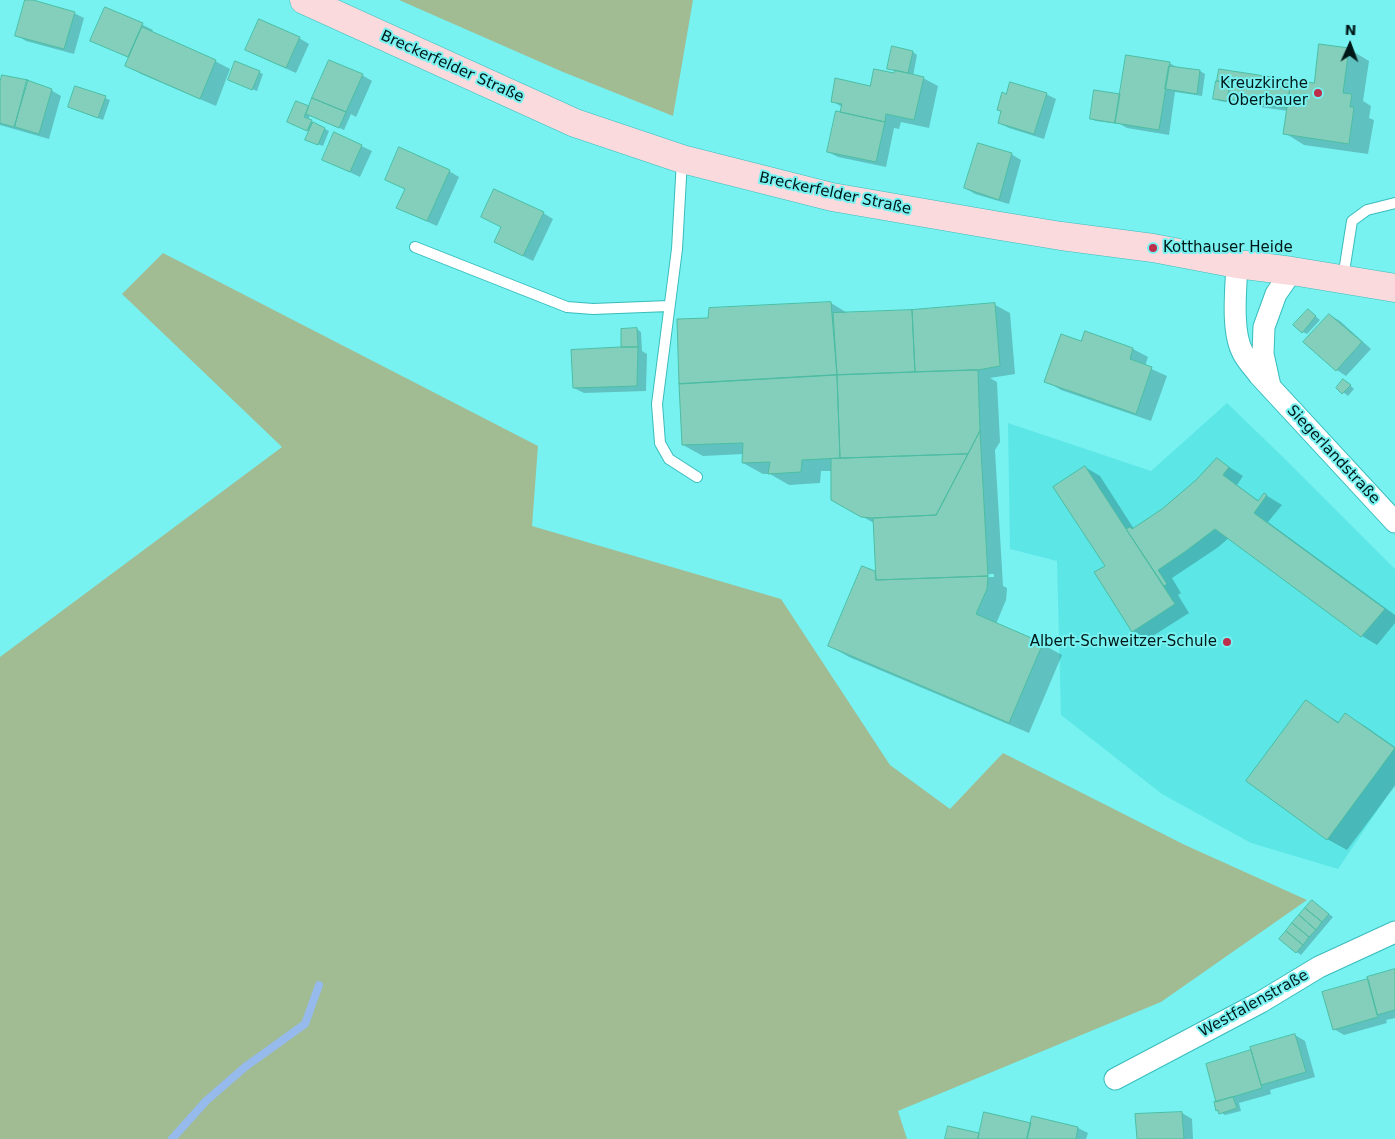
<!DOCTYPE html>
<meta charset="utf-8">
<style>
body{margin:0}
#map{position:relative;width:1395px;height:1139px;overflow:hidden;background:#77f2f1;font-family:"DejaVu Sans",sans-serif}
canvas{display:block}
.north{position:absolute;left:1325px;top:20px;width:50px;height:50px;-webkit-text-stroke:4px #77f2f1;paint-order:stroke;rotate:2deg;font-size:14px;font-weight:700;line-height:20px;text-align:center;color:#001818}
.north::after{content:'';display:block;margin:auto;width:18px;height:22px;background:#001818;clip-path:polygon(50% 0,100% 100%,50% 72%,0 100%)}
</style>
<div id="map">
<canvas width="1395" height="1139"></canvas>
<div class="north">N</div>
</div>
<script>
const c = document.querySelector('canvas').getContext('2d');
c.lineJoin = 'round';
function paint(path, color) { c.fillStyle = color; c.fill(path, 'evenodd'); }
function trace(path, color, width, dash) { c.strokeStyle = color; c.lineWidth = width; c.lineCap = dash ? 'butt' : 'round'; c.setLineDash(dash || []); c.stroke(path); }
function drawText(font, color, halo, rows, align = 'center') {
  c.font = font + ' "DejaVu Sans",sans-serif'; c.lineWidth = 4; c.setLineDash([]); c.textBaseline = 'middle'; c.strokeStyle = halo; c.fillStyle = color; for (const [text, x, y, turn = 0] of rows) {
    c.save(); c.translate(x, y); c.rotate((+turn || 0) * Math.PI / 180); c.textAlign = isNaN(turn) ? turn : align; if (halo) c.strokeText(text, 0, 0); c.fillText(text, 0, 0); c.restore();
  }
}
const built = new Path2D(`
 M1227,403L1286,460L1395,569V784L1338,869L1251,843L1162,794L1061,715L1057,561L1010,549L1008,423L1151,471Z`);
const green = new Path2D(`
 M399,0H693L673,116L563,72Z
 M163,253L538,446L532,526L781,599L890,765L950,809L1003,753L1185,845L1307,900L1161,1002L898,1111L907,1139H0V657L282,447L122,294Z`);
const shadow = new Path2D(`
 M26,0L74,13L84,18L74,54L26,41L16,35Z
 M106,8L143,25L153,30L151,33L215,61L230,69L216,106L141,74L126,65L129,58L92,40Z
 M299,38L309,44L296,73L256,55Z
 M1321,45L1349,49L1369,61L1363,101L1371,106L1369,118L1374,120L1368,154L1304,145L1285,133L1288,111L1239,104L1232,100V103L1219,101L1214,98L1220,70L1315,84Z
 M893,48L913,52L917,55L913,76L923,78L938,86L929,128L901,122L899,129L894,128L886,167L838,157L828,152L842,107L832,101L871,87L895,74L896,71L888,68Z
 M1169,63L1179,68L1200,71L1205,74L1202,96L1175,92L1169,135L1127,128L1120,124L1096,121L1091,119L1121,96Z
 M259,72L263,74L257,91L234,82Z
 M362,75L372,81L356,117L351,114L344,130L310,115L308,120L329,131L323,146L312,142L310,132L293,124L296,102L309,108Z
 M0,86L51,90L61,96L49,139L0,125Z
 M76,87L110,100L103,120L69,107Z
 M1046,94L1056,99L1044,139L1009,128L999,123Z
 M335,134L372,151L360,177L324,160Z
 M1011,154L1021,160L1009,204L975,194L965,188Z
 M449,171L459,177L437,226L408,213L405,191Z
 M543,213L553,219L533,261L495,242Z
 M831,303L849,314L995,305L1010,313L1015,374L990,378L997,382L1000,442L995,450L1003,586L1007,588L1006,600L996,624L1042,644L1062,655L1029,733L849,657L830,646L863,568L877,573L874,523L832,500V471H821L820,483L789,485L770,474H763L743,463V454L703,456L683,445L709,319ZM994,574V577L890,580V578Z
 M1308,310L1320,320L1307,334L1303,332Z
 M1330,315L1340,321L1371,349L1346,376L1337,370L1305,342Z
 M637,329L641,332L642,351L647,354L646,391L584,393L574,388L626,349Z
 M1086,332L1133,349L1148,357L1145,366L1167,376L1151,421L1061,390L1046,381L1082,343Z
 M1348,383L1354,389L1348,396L1337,387Z
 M1217,459L1243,476L1237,485L1259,501L1264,494L1282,505L1268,522L1395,615V623L1377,645L1362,636L1229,538L1217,548L1172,578L1181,593L1178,595L1189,613L1148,639L1133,631L1106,566L1085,467L1100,476L1134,529L1175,501Z
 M1306,702L1340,723L1345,715L1365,726L1395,747V786L1347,850L1327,839Z
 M1312,901L1333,917L1301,955L1297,952Z
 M1395,970V1018L1386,1020L1387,1023L1344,1035L1334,1029L1369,980Z
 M1295,1035L1305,1041L1315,1077L1270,1090L1271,1094L1239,1103L1241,1111L1225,1115L1217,1110L1252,1051Z
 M1182,1113L1192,1119L1193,1139H1138Z
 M1033,1118L1078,1128L1088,1133L1086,1139H946L949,1128L980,1135L1032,1125Z`);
const stream = new Path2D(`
 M172,1139L206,1101L245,1067L305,1024L319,985`);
const building = new Path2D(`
 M25,0H33L75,12L64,49L15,36Z
 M105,7L143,23L128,57L90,41Z
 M259,19L300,37L286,68L245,50Z
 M142,27L216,60L200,99L125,66Z
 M1319,44L1349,48L1343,93L1352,94L1350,107H1354L1349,144L1283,134L1291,80L1314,83Z
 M892,46L913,51L908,73L887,69Z
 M1126,55L1170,62L1159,130L1115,123Z
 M329,60L363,74L346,112L312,98Z
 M235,61L260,71L252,90L228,80Z
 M1169,66L1200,70L1197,94L1165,89Z
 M874,69L894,73L895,70L924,77L914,120L886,114L885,122L840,112L842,104L831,102L835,78L870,86Z
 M1219,69L1291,80L1287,108L1228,99L1230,82L1217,81Z
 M2,75L28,80L14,127L0,123V82Z
 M27,80L52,89L39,134L15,127Z
 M1216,81L1230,82L1227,101L1213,99Z
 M1010,82L1047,93L1034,134L998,123L1001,111L997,110L1002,92L1006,94Z
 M75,86L106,96L98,118L68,107Z
 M1094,90L1120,94L1115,123L1090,119Z
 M312,98L346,112L339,128L306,114Z
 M296,101L309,106L304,117L312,120L307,131L287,122Z
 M836,111L885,122L876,162L827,152Z
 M313,122L325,128L318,145L305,140Z
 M334,132L362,145L350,172L322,160Z
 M978,143L1012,153L999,200L964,188Z
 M399,147L450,170L427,221L396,208L405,189L385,180Z
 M494,189L544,212L523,256L494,242L501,227L481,217Z
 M831,302L837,375L679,384L677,319L708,318L709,308Z
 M995,303L1000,366L978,370L915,372L912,310Z
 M1308,309L1316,316L1302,333L1293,325Z
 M912,310L915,372L837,375L833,313Z
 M1329,314L1362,342L1336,371L1303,342Z
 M637,328L638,347H621V329Z
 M1085,331L1133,348L1130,359L1152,367L1136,414L1044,382L1061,334L1081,341Z
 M621,347H638L637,386L573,388L571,350Z
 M978,370L980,431L968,454L840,458L837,375Z
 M837,375L840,458L802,460L801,472L768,474L770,462L742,463L743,443L682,445L679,384Z
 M1343,379L1351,385L1342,394L1336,388Z
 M980,431L988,576L876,580L873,518L936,515Z
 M968,454L936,515L873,518L861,517L831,500V459Z
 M1217,458L1229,467L1223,475L1258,501L1264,493L1267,495L1254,513L1385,609L1361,637L1215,529L1186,551L1158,570L1167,584L1164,586L1126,529L1130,527L1132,529L1162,509L1196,480Z
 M1085,466L1175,604L1132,632L1094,572L1105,566L1053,487Z
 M862,566L875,571L876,580L988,576L987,589L976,614L1043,643L1009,723L828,646Z
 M1306,700L1338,723L1345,713L1395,748L1327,840L1246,781Z
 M1312,900L1329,914L1322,922L1305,908Z
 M1305,908L1322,922L1316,930L1299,915Z
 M1299,915L1316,930L1309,937L1292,923Z
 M1292,923L1309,937L1303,945L1286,931Z
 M1286,931L1303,945L1296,953L1279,939Z
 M1395,969V1010L1377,1015L1367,977Z
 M1368,979L1378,1017L1333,1030L1322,992Z
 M1295,1034L1306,1072L1261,1085L1250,1047Z
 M1251,1050L1262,1088L1216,1102L1206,1064Z
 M1233,1097L1237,1108L1219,1114L1218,1110L1216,1111L1214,1102Z
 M984,1112L1031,1123L1027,1139H978Z
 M1182,1112L1184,1139H1137L1135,1114Z
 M1032,1116L1078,1127L1076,1139H1027Z
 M948,1126L979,1133L978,1139H945Z`);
const service = new Path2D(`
 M682,160L677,249L657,404L660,443L669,459L697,477
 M415,247L567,307L593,309L669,306
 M1343,278L1352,221L1367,210L1395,203`);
const minor = new Path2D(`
 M1237,264C1236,288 1231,332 1243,353C1247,361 1254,368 1259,375L1395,522
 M1270,386L1263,354L1264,327L1276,294L1292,271
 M1115,1079L1261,1002L1319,967L1395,932`);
const secondary = new Path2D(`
 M304,0L575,123L682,159L832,197L1000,226L1061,236L1153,248L1237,264L1292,271L1395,288`);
const markers = [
 [1318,93,5,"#be2d4a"],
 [1153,248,5,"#be2d4a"],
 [1227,642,5,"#be2d4a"]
];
const streetNames = [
 ["Breckerfelder Straße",452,67,24],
 ["Breckerfelder Straße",835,194,12],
 ["Siegerlandstraße",1333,455,47],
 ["Westfalenstraße",1254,1004,-29]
];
const poiNames = [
 ["Kreuzkirche",1308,84],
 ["Oberbauer",1308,101],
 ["Kotthauser Heide",1163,248,"left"],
 ["Albert-Schweitzer-Schule",1217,642]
];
paint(built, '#5ce6e6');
paint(green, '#a1bc93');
paint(shadow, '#0003');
trace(stream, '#95baeb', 8);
paint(building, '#84cfbb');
trace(building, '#4cbda3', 1);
trace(service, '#39bcbc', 12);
trace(minor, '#39bcbc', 23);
trace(secondary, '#39bcbc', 29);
trace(service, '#fff', 10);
trace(minor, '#fff', 21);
trace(secondary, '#fadadc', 28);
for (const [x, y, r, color] of markers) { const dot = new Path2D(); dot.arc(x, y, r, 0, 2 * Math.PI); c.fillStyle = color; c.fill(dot); trace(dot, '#77f2f1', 2); }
drawText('15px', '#001818', '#77f2f1', streetNames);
drawText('15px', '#001818', '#77f2f1', poiNames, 'right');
</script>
